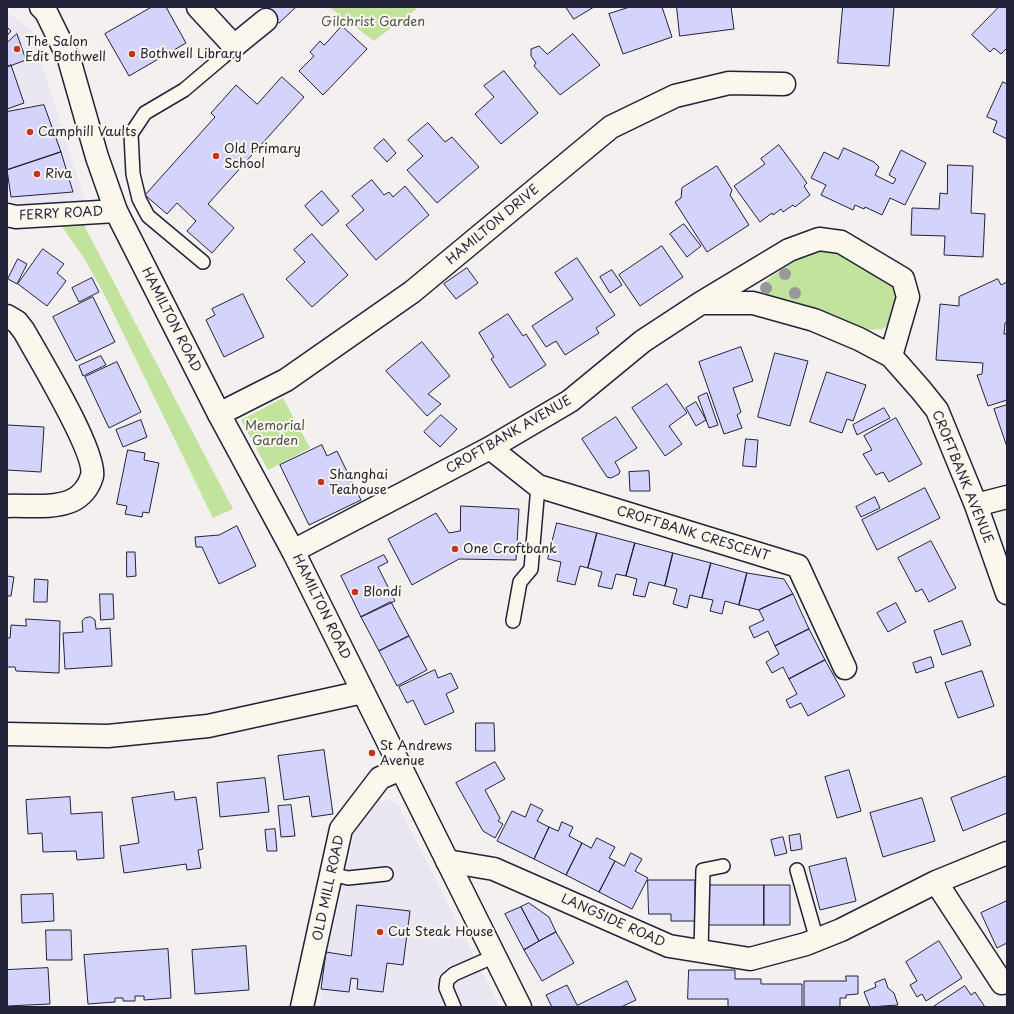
<!DOCTYPE html>
<style>
body{margin:0}
#map{position:relative;width:1014px;height:1014px;overflow:hidden;background:#f3f0ef;font-family:"Playpen Sans",sans-serif}
canvas{display:block}
.frame{position:absolute;inset:0;border:8px solid #22223b;pointer-events:none}
</style>
<div id="map">
<canvas width="1014" height="1014"></canvas>
<div class="frame"></div>
</div>
<script>
const c = document.querySelector('canvas').getContext('2d');
c.lineJoin = 'round';
function paint(path, color) { c.fillStyle = color; c.fill(path, 'evenodd'); }
function trace(path, color, width, dash) { c.strokeStyle = color; c.lineWidth = width; c.lineCap = dash ? 'butt' : 'round'; c.setLineDash(dash || []); c.stroke(path); }
function drawText(font, color, halo, rows, align = 'center') {
  c.font = font + ' "Playpen Sans",sans-serif'; c.lineWidth = 4; c.setLineDash([]); c.textBaseline = 'middle'; c.strokeStyle = halo; c.fillStyle = color; for (const [text, x, y, turn = 0] of rows) {
    c.save(); c.translate(x, y); c.rotate((+turn || 0) * Math.PI / 180); c.textAlign = isNaN(turn) ? turn : align; if (halo) c.strokeText(text, 0, 0); c.fillText(text, 0, 0); c.restore();
  }
}
const built = new Path2D(`
 M7,12L31,30L85,201L7,206Z
 M385,800L397,803L500,1007H320L325,948L333,930L358,818L369,802Z`);
const green = new Path2D(`
 M329,7H419L374,41Z
 M79,216L233,509L213,518L105,296L84,258L60,224Z
 M830,247L892,283L897,296L890,324L882,329L866,330L811,307L765,295L762,291V285L767,280L806,252Z
 M283,398L310,448L268,470L241,420Z`);
const building = new Path2D(`
 M152,7H166L186,43L129,76L105,34Z
 M264,7H296L279,23Z
 M566,7H594L574,19Z
 M630,7H662L672,37L623,54L609,14Z
 M677,7H731L734,29L680,36Z
 M843,7H894L889,66L838,63Z
 M999,7H1007V48L1001,54L994,48L990,52L972,35Z
 M342,26L367,49L323,95L299,71L314,56L310,52L320,41L324,45Z
 M7,27L11,31L7,36Z
 M17,34L26,60L7,67V43Z
 M573,34L600,65L560,95L534,66L536,63L531,56V49L539,46L547,54Z
 M11,65L24,103L7,109V67Z
 M504,71L538,113L501,144L475,114L494,97L484,86Z
 M282,77L304,97L208,204L234,228L212,253L187,231L196,221L177,203L167,214L145,195L215,117L211,113L236,85L257,104Z
 M1003,82L1007,84V139L993,132L997,121L987,117Z
 M44,105L61,152L7,170V112Z
 M428,123L445,142L452,137L479,167L437,203L407,170L423,156L408,140Z
 M384,139L396,153L387,162L374,148Z
 M779,145L807,183L804,186L810,195L795,207L793,205L783,212L781,209L773,215L772,213L760,222L734,186L765,164L761,159Z
 M844,148L874,162L879,167L875,175L893,184L896,179L889,175L901,150L926,163L905,205L890,198L882,215L865,207L864,209L855,205L853,210L821,195L826,185L811,178L824,152L838,159Z
 M61,152L73,192L11,197L7,170Z
 M948,165L973,166L971,213L985,214L983,257L944,255L945,236L911,235L912,208L939,209L940,193L947,194Z
 M717,166L732,190L730,195L749,225L707,252L675,202L681,198L682,188Z
 M372,180L384,195L389,192L393,197L405,186L429,215L376,260L346,225L364,210L352,196Z
 M322,191L339,211L322,226L305,206Z
 M684,224L701,246L687,257L670,234Z
 M312,234L348,275L312,307L286,279L305,262L294,250Z
 M662,246L683,277L640,306L619,275Z
 M43,249L64,264L57,273L66,281L47,306L18,284Z
 M577,258L615,315L596,328L599,333L565,355L556,341L546,347L532,326L573,299L555,273Z
 M18,259L27,264L17,284L8,279Z
 M467,268L478,283L456,299L444,284Z
 M612,270L622,285L610,293L600,277Z
 M92,278L99,292L79,302L72,288Z
 M998,279L1001,285L1007,282V322L1005,323L1004,334H1007V400L988,406L977,375L982,374L983,363L936,360L940,304L959,306V297Z
 M243,294L264,337L224,357L206,320L215,315L212,309Z
 M93,297L115,342L76,361L53,317Z
 M508,314L523,336L526,334L546,365L510,388L491,359L494,357L479,333Z
 M422,342L450,376L428,394L441,404L427,416L386,371Z
 M741,347L753,381L733,388L741,412L737,415L742,428L724,434L699,362Z
 M775,353L808,361L790,426L758,417Z
 M101,356L106,365L83,376L79,366Z
 M117,362L141,412L109,428L85,377Z
 M827,372L866,385L853,421L847,419L842,433L810,422Z
 M667,384L687,413L669,426L682,444L665,456L632,408Z
 M707,393L718,425L709,428L698,397Z
 M696,402L706,420L696,426L686,408Z
 M1007,405V447L994,409Z
 M884,408L890,418L857,435L853,425Z
 M441,415L457,429L440,447L424,432Z
 M616,417L637,448L615,462L620,471L619,474L611,478L607,477L582,439Z
 M896,418L922,464L889,482L883,472L876,475L863,454L872,450L864,436Z
 M141,420L147,437L123,447L116,430Z
 M7,425L44,427L41,472L7,470Z
 M746,439L758,440L756,467L743,466Z
 M322,445L327,456L337,451L361,500L309,525L280,465Z
 M128,450L145,453L144,460L159,463L149,513L143,512L142,517L125,514L127,506L117,504Z
 M649,471L650,491H630L629,472Z
 M925,488L940,518L877,550L862,520Z
 M875,497L880,508L861,517L856,507Z
 M461,506L519,509L516,560L459,559L412,585L388,539L436,513L449,533L460,531Z
 M557,523L597,533L588,568L580,566L575,585L557,581L561,562L548,559Z
 M237,526L256,566L219,584L202,547H196L195,537L219,535Z
 M597,533L635,543L626,576L616,574L612,589L598,586L602,572L588,568Z
 M931,541L956,588L929,602L922,589L916,592L898,558Z
 M635,543L673,553L665,586L649,582L645,597L633,595L637,579L626,576Z
 M127,552H135L136,576L127,577Z
 M673,553L711,563L702,598L690,595L687,608L673,604L677,589L665,586Z
 M384,555L388,562L378,567L395,601L361,617L341,576Z
 M711,563L747,573L739,605L725,601L722,614L710,611L713,600L702,598Z
 M747,573L784,579L793,594L759,610L739,605Z
 M7,576L14,577L11,596H7Z
 M35,579L48,580L47,602H34Z
 M100,594H113L114,619L101,620Z
 M793,594L809,629L775,646L768,631L754,638L749,627L764,620L759,610Z
 M391,602L409,636L379,651L361,617Z
 M896,603L906,622L888,632L877,613Z
 M91,617L95,620L96,629L110,628L112,666L65,669L63,633L83,632L82,621L85,618Z
 M26,619L60,621L59,673L16,671L15,667H7V638H10L11,625L26,626Z
 M962,621L971,645L942,655L934,631Z
 M809,629L825,660L789,679L783,667L772,673L766,662L779,654L775,646Z
 M409,636L427,670L397,686L379,651Z
 M931,657L934,667L916,673L913,663Z
 M825,660L845,696L808,716L801,703L790,708L786,700L797,694L789,679Z
 M435,670L438,678L451,673L458,688L446,694L454,712L425,725L413,700L407,703L399,687Z
 M982,671L994,706L958,718L945,683Z
 M476,723H494L495,751H476Z
 M324,750L333,814L312,817L309,796L284,800L278,756Z
 M495,762L505,779L485,790L500,818L498,821L503,824L495,838L483,831L456,783Z
 M849,770L861,811L837,818L825,777Z
 M1007,776V813L963,831L951,798Z
 M265,778L269,812L220,817L217,783Z
 M174,792L175,800L196,797L203,849L198,850L201,868L187,870L186,864L124,873L120,846L139,843L132,798Z
 M70,797L71,814L102,812L104,858L77,860L76,851L43,852L42,833L28,834L26,800Z
 M922,798L935,841L883,857L870,813Z
 M531,804L543,810L537,821L549,827L534,859L497,841L512,811L525,817Z
 M291,805L295,836L281,837L278,806Z
 M562,822L573,827L569,836L582,843L566,875L534,859L549,827L558,831Z
 M275,829L277,851H267L265,830Z
 M800,834L802,849L791,851L789,836Z
 M783,837L787,853L775,856L771,840Z
 M597,838L615,847L609,858L615,861L599,892L566,875L582,843L591,848Z
 M631,853L642,859L635,871L648,878L632,909L599,892L615,861L624,866Z
 M846,858L856,901L820,910L809,867Z
 M648,880H695V921H671V914H649Z
 M707,885H764V925H707Z
 M764,885H790V925H764Z
 M53,894L54,921L22,923L21,895Z
 M1007,901V943L997,948L981,913Z
 M529,903L549,917L556,932L539,941L521,907Z
 M357,905L410,911L403,965L387,963L383,992L357,989L358,979L351,978L349,992L321,989L326,952L351,956Z
 M521,907L539,941L524,950L505,914Z
 M46,930H71L72,960H47Z
 M556,932L574,963L542,981L524,950Z
 M939,941L962,978L926,1001L922,994L917,997L910,985L917,981L906,962Z
 M246,946L249,990L195,994L192,950Z
 M168,949L171,998L144,1000V996H135V1001H123V998H115V1002L88,1004L84,955Z
 M48,968L50,1004L7,1006V970Z
 M689,970H735V979H761V984H802V1007H728V999H688Z
 M846,976H858V994L846,995V998H840V1007H804V981H846Z
 M885,979L888,988L894,993L898,1005L870,1007L864,992L876,987L875,983Z
 M627,981L636,1000L621,1007H552L546,995L567,985L577,1005Z
 M965,986L971,995L975,992L985,1007H933Z`);
const service = new Path2D(`
 M203,262L148,216L139,199L133,174L131,134L145,113L184,90L223,57L234,46
 M513,621L520,582L531,569L538,486
 M797,870L817,940
 M331,874L348,878L386,874
 M701,951L703,870L723,866
 M454,1007L446,988L447,980L454,974L495,956`);
const minor = new Path2D(`
 M198,7L234,46L266,20
 M7,215L16,217L116,211
 M701,303L789,250L819,239L841,242L903,279L908,297L891,356
 M7,316L17,322L24,331C38,356 97,453 92,476C89,487 81,497 71,501C51,509 27,505 7,506
 M219,414L286,380L412,292L611,127L675,96L729,83L784,84
 M490,448L538,486L798,566L845,668
 M976,505L1007,497
 M293,551L490,448L570,401L643,341L701,303H753L814,320L859,339L891,356L921,390L937,410L976,505L1007,593
 M7,734L108,736L208,726L363,692
 M447,861L494,869L669,946L750,959L806,944L841,930L936,882L1007,853
 M936,882L1002,983L1007,982
 M302,1007L341,829L380,778L401,769`);
const secondary = new Path2D(`
 M41,7L46,12L69,59L97,157L116,211L219,414L293,551L520,1007`);
const trees = [
 [785,274],
 [766,288],
 [795,293]
];
const markers = [
 [17,49,4,"#c8321e"],
 [132,54,4,"#c8321e"],
 [30,132,4,"#c8321e"],
 [216,156,4,"#c8321e"],
 [37,174,4,"#c8321e"],
 [321,482,4,"#c8321e"],
 [455,549,4,"#c8321e"],
 [355,592,4,"#c8321e"],
 [372,753,4,"#c8321e"],
 [380,932,4,"#c8321e"]
];
const parkNames = [
 ["Gilchrist Garden",373,22],
 ["Memorial",275,426],
 ["Garden",275,441]
];
const poiNames = [
 ["The Salon",25,42],
 ["Edit Bothwell",25,57],
 ["Bothwell Library",140,54],
 ["Camphill Vaults",38,132],
 ["Old Primary",224,149],
 ["School",224,164],
 ["Riva",45,174],
 ["Shanghai",329,475],
 ["Teahouse",329,490],
 ["One Croftbank",463,549],
 ["Blondi",363,592],
 ["St Andrews",380,746],
 ["Avenue",380,761],
 ["Cut Steak House",388,932]
];
const streetNames = [
 ["FERRY ROAD",61,214,-3],
 ["HAMILTON DRIVE",493,225,-40],
 ["HAMILTON ROAD",171,320,63],
 ["CROFTBANK AVENUE",509,435,-30],
 ["CROFTBANK AVENUE",962,477,68],
 ["CROFTBANK CRESCENT",693,534,17],
 ["HAMILTON ROAD",321,607,64],
 ["OLD MILL ROAD",329,888,-78],
 ["LANGSIDE ROAD",613,921,24]
];
paint(built, '#eae7f3');
paint(green, '#c2e39c');
paint(building, '#d4d3fb');
trace(building, '#22223b', 1);
trace(service, '#22223b', 16);
trace(minor, '#22223b', 25);
trace(secondary, '#22223b', 25);
trace(service, '#fbf7ec', 13);
trace(minor, '#fbf7ec', 22);
trace(secondary, '#fbf7ec', 22);
c.fillStyle = '#969999';
for (const [x, y] of trees) { c.beginPath(); c.arc(x, y, 6, 0, 2 * Math.PI); c.fill(); }
for (const [x, y, r, color] of markers) { const dot = new Path2D(); dot.arc(x, y, r, 0, 2 * Math.PI); c.fillStyle = color; c.fill(dot); trace(dot, '#fbf7ec', 1.5); }
drawText('13px', '#4a5253', '#fbf7ec', parkNames);
drawText('13px', '#22223b', '#fbf7ec', poiNames, 'left');
drawText('13px', '#22223b', '#fbf7ec', streetNames);
</script>
